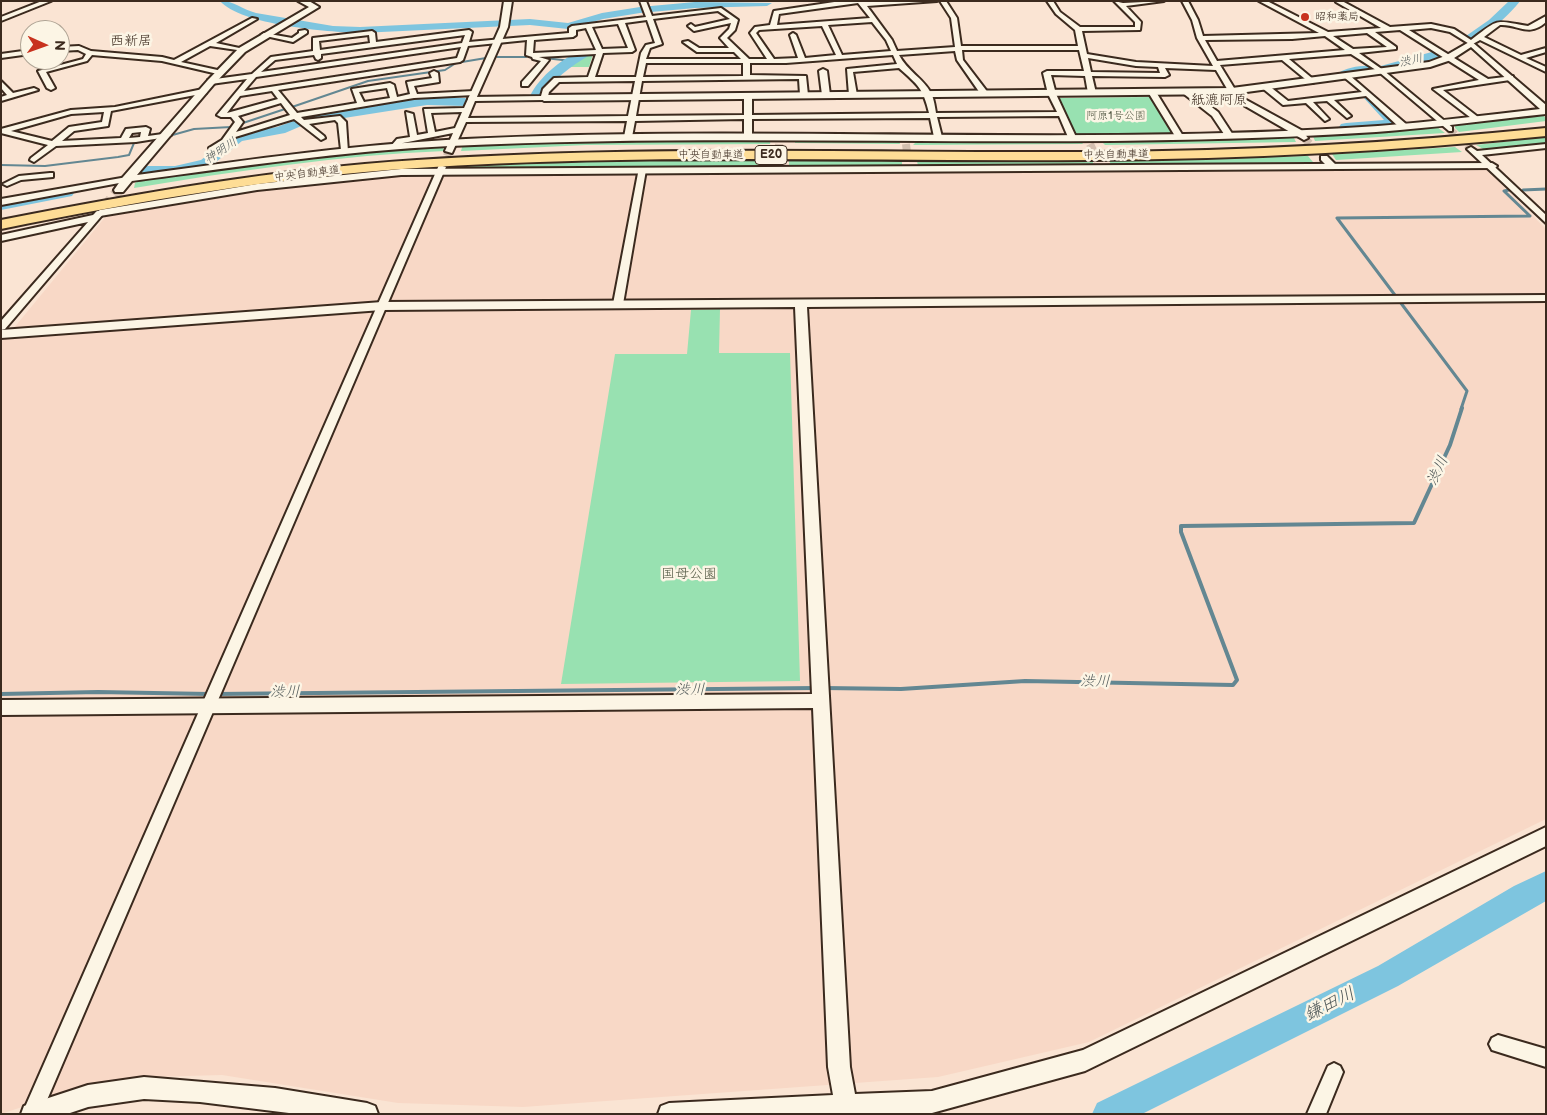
<!DOCTYPE html>
<meta charset="utf-8">
<style>
body{margin:0}
#map{position:relative;width:1547px;height:1115px;overflow:hidden;background:#fae4d3;font-family:"Balsamiq Sans",sans-serif}
canvas{display:block}
.frame{position:absolute;inset:0;border:2px solid #3b2a1e;pointer-events:none}
.north{position:absolute;left:20px;top:20px;width:50px;height:50px;box-sizing:border-box;background:#fcf5e5;border:1px solid #afa495;border-radius:50%;rotate:92deg;font-size:14px;font-weight:700;line-height:20px;text-align:center;color:#3b2a1e}
.north::after{content:'';display:block;margin:auto;width:18px;height:22px;background:#c8321e;clip-path:polygon(50% 0,100% 100%,50% 72%,0 100%)}
</style>
<div id="map">
<canvas width="1547" height="1115"></canvas>
<div class="frame"></div>
<div class="north">N</div>
</div>
<script>
const c = document.querySelector('canvas').getContext('2d');
c.lineJoin = 'round';
function paint(path, color) { c.fillStyle = color; c.fill(path, 'evenodd'); }
function trace(path, color, width, dash) { c.strokeStyle = color; c.lineWidth = width; c.lineCap = dash ? 'butt' : 'round'; c.setLineDash(dash || []); c.stroke(path); }
function drawText(font, color, halo, rows, align = 'center') {
  c.font = font + ' "Balsamiq Sans","Klee One",sans-serif'; c.lineWidth = 5; c.setLineDash([]); c.textBaseline = 'middle'; c.strokeStyle = halo; c.fillStyle = color; for (const [text, x, y, turn = 0] of rows) {
    c.save(); c.translate(x, y); c.rotate((+turn || 0) * Math.PI / 180); c.textAlign = isNaN(turn) ? turn : align; if (halo) c.strokeText(text, 0, 0); c.fillText(text, 0, 0); c.restore();
  }
}
const built = new Path2D(`
 M1487,170L1546,229V819L1089,1042L938,1077L523,1107L398,1103L222,1075L151,1077L73,1090L1,1114V341L4,340L106,216L227,195L401,174Z`);
const green = new Path2D(`
 M586,54H593L589,67H564Z
 M1150,97L1174,134L1075,135L1057,98Z
 M1541,114L1546,118V121L1459,132L1455,128V125Z
 M1437,127L1445,133L1315,141L1312,134Z
 M1293,136L1296,142L1105,145L1103,143L1109,140Z
 M1546,137V143L1485,150L1476,145Z
 M771,139L770,144L586,145L461,151L463,144L590,140Z
 M795,140H899L900,144L795,143Z
 M918,140H1080L1083,144L913,145Z
 M442,146L445,151C341,155 237,171 134,188L135,183L140,180C241,166 341,153 442,146Z
 M1455,147L1462,152L1336,160L1332,154Z
 M1308,156L1313,162L1111,165L1109,160Z
 M767,159L769,167L458,169L461,166L597,160Z
 M789,160H902V166L789,165Z
 M1092,160L1094,165L918,166L917,161Z
 M720,309L719,353H790L800,681L561,684L615,354H687L691,310Z`);
const streamFar2 = new Path2D(`
 M497,57H526
 M535,57L572,61
 M292,107L368,81L445,70L456,63L486,58
 M240,124L285,109
 M169,136L194,129L231,127
 M1,165L45,166L118,157L129,155L134,143L142,141`);
const streamFar1 = new Path2D(`
 M1509,190L1504,191L1530,216
 M1523,190L1546,189
 M1461,409L1467,391L1337,218L1530,216`);
const stream = new Path2D(`
 M824,688L901,689L1025,681L1233,685L1237,680L1181,532V526L1414,523L1450,445L1462,408
 M1,694L98,692L209,694
 M216,694L817,688`);
const river = new Path2D(`
 M220,1C235,1 241,9 256,13L333,26L360,27L530,19L568,23L602,13L640,7L695,2L772,3L767,6L695,8L640,13L603,19L568,29L530,25L360,33C328,32 241,25 220,1Z
 M1509,1H1520C1512,12 1480,44 1466,40V36L1489,20Z
 M586,49L592,53L590,55C571,66 552,80 540,99H532L530,96C539,77 565,55 586,49Z
 M1439,50L1445,54L1443,56L1426,63L1382,72L1377,70L1345,77L1339,73C1346,67 1368,64 1377,67Z
 M1369,93L1373,94L1399,120L1401,123L1399,126L1341,130L1339,127L1341,124L1346,123L1384,120L1363,97Z
 M427,97L465,98L471,102L465,106L427,105L306,124L285,133L242,141L211,166L175,174H141L134,170L141,166H175L201,160L233,135L277,127L307,116Z
 M67,189L74,193L72,196L1,210V202Z
 M1546,871V901L1398,986L1142,1114H1092L1097,1103L1378,966L1514,886Z`);
const minorTunnel = new Path2D(`
 M1449,129L1471,149
 M1304,138L1324,158
 M906,144L908,161
 M1090,144L1098,161
 M778,159L779,144
 M442,167L449,151`);
const tertiaryTunnel = new Path2D(`
 M104,208L119,190`);
const minor = new Path2D(`
 M42,1H51L1,21V17Z
 M640,1H646L652,16L721,8L738,20L735,30L727,38L749,59H767L750,33L755,27L770,25L774,11L841,1H937L867,6L892,40L897,51L955,47L951,18L940,1H946L957,18L961,46H1078L1075,30L1056,14L1047,1H1053L1060,12L1080,27H1135V22L1114,1L1123,3L1164,1L1126,6L1141,22L1140,30L1082,31L1087,54L1136,62L1213,66L1197,38L1192,20L1182,1H1188L1198,20L1203,36L1319,33L1259,1H1267L1328,32L1381,28L1336,2L1342,1L1390,27L1431,24L1454,29L1471,40C1500,18 1493,20 1528,26L1546,16V22C1528,38 1519,24 1500,25L1484,37L1521,55L1546,48V52L1526,58L1546,67V72L1480,40L1471,45L1450,32L1431,28L1409,30L1488,79L1513,76V80H1510L1443,90L1478,117L1479,119L1475,121L1433,89L1479,80L1400,30L1375,32L1396,47V49L1359,53L1383,70L1452,127V131H1449L1379,72L1351,54L1289,59L1313,79V83H1310L1282,60L1220,65L1239,96L1301,130L1308,138L1304,140L1233,99L1216,70L1165,68L1169,75L1165,77L1092,76L1096,93L1092,95L1088,93L1085,76L1051,75L1056,94L1076,137L1072,139L1068,137L1059,116L937,117L942,137L938,139L934,137L930,118L752,119V137L748,139L744,137V119L635,121L632,137L628,139L624,137L627,121L466,122L452,153L445,151L453,133L403,143L398,148H392L391,146L397,139L410,137L406,112L413,114L417,135L428,133L424,109L464,108L469,97H472L541,96L543,89L554,78L588,77L596,54L539,57L549,60L528,86H522V82L541,61L533,59L532,57L526,55L527,40L468,46L463,60L460,62L278,90L297,113L357,103L352,89L390,83L394,85L397,97L410,94L407,82L432,78L430,73L434,71L438,73L439,82L414,86L417,94L474,91L478,93L474,95L414,98L301,117L304,120L340,116L346,122L348,152L341,150L338,123L335,120L309,124L324,136L325,138L321,140L294,119L232,138L228,144L216,150L209,148L222,140L235,122L231,117H221L217,115L247,79L211,84H208V80L252,74L271,57L313,51V38L372,31L375,33L376,42L469,30L472,32L469,42L569,33V28L572,26L646,17ZM858,3L870,18L777,25L779,14ZM718,11L730,19L695,27L691,24L688,26L694,31L731,23L729,29L720,38L729,48H699L688,41L683,42L697,52H734L741,59H646L650,48L662,44L653,19ZM647,20L655,43L646,45L641,53L636,77H595L603,53L632,52L635,50L625,23ZM872,22L886,40L891,51L842,55L828,25ZM618,24L628,48L602,49L592,27ZM822,26L836,55L805,58L796,35L793,33L790,35L798,58L774,59L756,33L759,30ZM586,28L596,50L533,53L534,40L573,37L576,35V30ZM1367,33L1387,47L1353,49L1333,36ZM369,35L370,43L320,50L319,41ZM465,35L462,43L261,72L275,60L314,55L316,59L318,60L321,58V54ZM1325,36L1345,50L1217,61L1205,40L1292,39ZM461,47L457,58L244,91L256,77ZM962,50H1079L1084,71H1047L1043,73L1048,94L1057,112L936,113C935,107 934,99 931,93C923,78 907,71 899,55L955,51L957,60L982,96H988L989,94L963,60ZM893,55L897,64L847,69L849,95L853,97L857,95L853,72L899,68C918,85 923,88 929,113L752,115V96L748,94L744,96V115L636,116L642,81L799,79L800,95L804,97L808,95L806,76L750,75V63H786ZM1088,58L1136,66L1158,67L1160,73L1091,72ZM646,63H743V76L643,77ZM635,81L628,116L468,118L475,101L544,100H547L549,92L559,82ZM387,88L390,98L364,102L359,92ZM272,91L278,99L227,113L240,96ZM281,103L290,115L236,132L243,122L238,116ZM462,112L455,128L435,132L431,113Z
 M252,18L257,19L216,43L244,49V51L210,46L181,62L222,71V75L162,61L92,55L87,61L46,72L55,88L51,90L47,88L38,71L83,59L86,54L78,50L60,51V47L79,46L91,51L162,57L174,60Z
 M305,30L307,31V33L293,42L261,35L264,33L292,38L299,33V31Z
 M30,50V54L1,58V54Z
 M823,69L827,71L830,95L826,97L822,95L819,71Z
 M1348,74L1406,124V128H1400L1366,96L1334,100L1351,116L1347,118L1327,101L1313,102L1329,119L1325,121L1306,103L1283,105L1261,87L1268,85L1288,101L1362,92L1345,78L1344,76Z
 M1,81L13,93L34,88L38,90L1,101V97L7,95L1,88Z
 M203,89L207,91L206,93L111,111L108,126L74,131L62,141L121,138L126,129L146,127L150,129L148,136L170,133L171,135L167,137L136,142L56,146L34,162L30,160L31,158L48,145L1,133V129L71,110L115,107ZM104,112L102,122L69,127L52,141L11,131L71,114ZM141,132L140,137L129,138L132,133Z
 M1152,90L1156,92L1183,136L1182,138L1175,136L1148,92Z
 M1184,90H1190L1218,112L1233,135L1232,137H1226L1212,116L1184,94Z
 M1546,144V148L1482,155L1546,215V223L1467,149L1471,147L1477,151Z
 M1321,156H1327L1336,165V169H1330L1321,160Z
 M439,165L446,167L41,1114H22Z
 M639,168L646,170L623,304L618,307L613,304Z
 M50,173H53V177L21,180L7,186L3,184L19,176Z
 M127,177H130V181L1,205V199Z
 M97,211L104,213L5,329L1,330V321L88,222L1,241V235L93,215Z
 M1498,1035L1546,1049V1067L1492,1050L1489,1044L1492,1038Z
 M1334,1063L1340,1066L1343,1072L1326,1114H1307L1328,1066Z`);
const tertiary = new Path2D(`
 M298,1H309L319,7L245,52L214,84L137,175C240,161 343,146 446,140C756,123 1068,147 1378,126C1432,122 1486,115 1540,109L1471,47L1451,60L1430,67L1232,94L544,101L540,98L544,95L1232,88L1429,62L1445,56L1471,41L1546,105V114C1489,120 1433,128 1376,132C1068,152 758,131 450,146C343,151 237,167 132,181L123,192H115L114,190L123,177L208,80L239,48L309,7Z
 M504,1H512L508,27L476,99L469,101L468,99L500,27Z
 M1492,163L1497,166L1495,168L401,175L257,190L100,216L95,213L100,210L257,184L401,169Z
 M1546,295V301L807,307L850,1067L855,1094L932,1091L1083,1050L1546,827V846L1085,1071L932,1113L658,1114L661,1106L669,1103L833,1095L828,1067L813,708L1,715V700L812,694L795,307L382,310L1,338V330L382,302Z
 M144,1077L275,1088L367,1103L375,1106L378,1114H297L200,1102L144,1099L88,1107L67,1114H21L24,1106L88,1085Z`);
const motorway = new Path2D(`
 M1546,128V136C1396,151 1246,159 1095,160C869,162 643,153 417,168C277,177 139,201 1,229V220C139,193 277,169 417,160C643,145 869,153 1095,152C1246,151 1396,143 1546,128Z`);
const markers = [
 [1305,17,5,"#c8321e"]
];
const farPoinames = [
 ["昭和薬局",1315,17]
];
const farParknames = [
 ["阿原1号公園",1116,116]
];
const farStreetnames = [
 ["中央自動車道",711,155],
 ["中央自動車道",1116,155,-1],
 ["中央自動車道",307,174,-7]
];
const farWaternames = [
 ["渋川",1411,61,-13],
 ["神明川",221,151,-34]
];
const shields = [
 [771,155,32]
];
const shieldNames = [
 ["E20",771,155]
];
const farQuarternames = [
 ["西新居",131,41],
 ["紙漉阿原",1219,100]
];
const parkNames = [
 ["国母公園",689,574]
];
const waterNames = [
 ["渋川",1438,471,-65],
 ["渋川",1095,682,1],
 ["渋川",690,690],
 ["渋川",285,692]
];
const nearWaternames = [
 ["鎌田川",1330,1005,-26]
];
paint(built, '#f8d8c6');
paint(green, '#98e1b1');
trace(streamFar2, '#638792', 2);
trace(streamFar1, '#638792', 3);
trace(stream, '#638792', 4);
paint(river, '#7ec5df');
trace(minorTunnel, '#d4bfaf', 8, [8, 4]);
trace(tertiaryTunnel, '#d4bfaf', 11, [11, 5.5]);
trace(minor, '#3b2a1e', 4);
trace(tertiary, '#3b2a1e', 4);
trace(motorway, '#3b2a1e', 4);
paint(minor, '#fcf5e5');
paint(tertiary, '#fcf5e5');
paint(motorway, '#fedd96');
for (const [x, y, r, color] of markers) { const dot = new Path2D(); dot.arc(x, y, r, 0, 2 * Math.PI); c.fillStyle = color; c.fill(dot); trace(dot, '#fcf5e5', 2); }
drawText('11px', '#3b2a1e', '#fcf5e5', farPoinames, 'left');
drawText('11px', '#525843', '#fcf5e5', farParknames);
drawText('11px', '#3b2a1e', '#fcf5e5', farStreetnames);
drawText('italic 12px', '#4f5858', '#fcf5e5', farWaternames);
for (const [x, y, w] of shields) { const box = new Path2D(); box.roundRect(x - w / 2, y - 9.5, w, 19, 4); c.fillStyle = '#fcf5e5'; c.fill(box); trace(box, '#3b2a1e', 1); }
drawText('bold 12px', '#3b2a1e', null, shieldNames);
drawText('14px', '#3b2a1e', '#fcf5e5', farQuarternames);
drawText('14px', '#525843', '#fcf5e5', parkNames);
drawText('italic 15px', '#4f5858', '#fcf5e5', waterNames);
drawText('italic 18px', '#4f5858', '#fcf5e5', nearWaternames);
</script>
